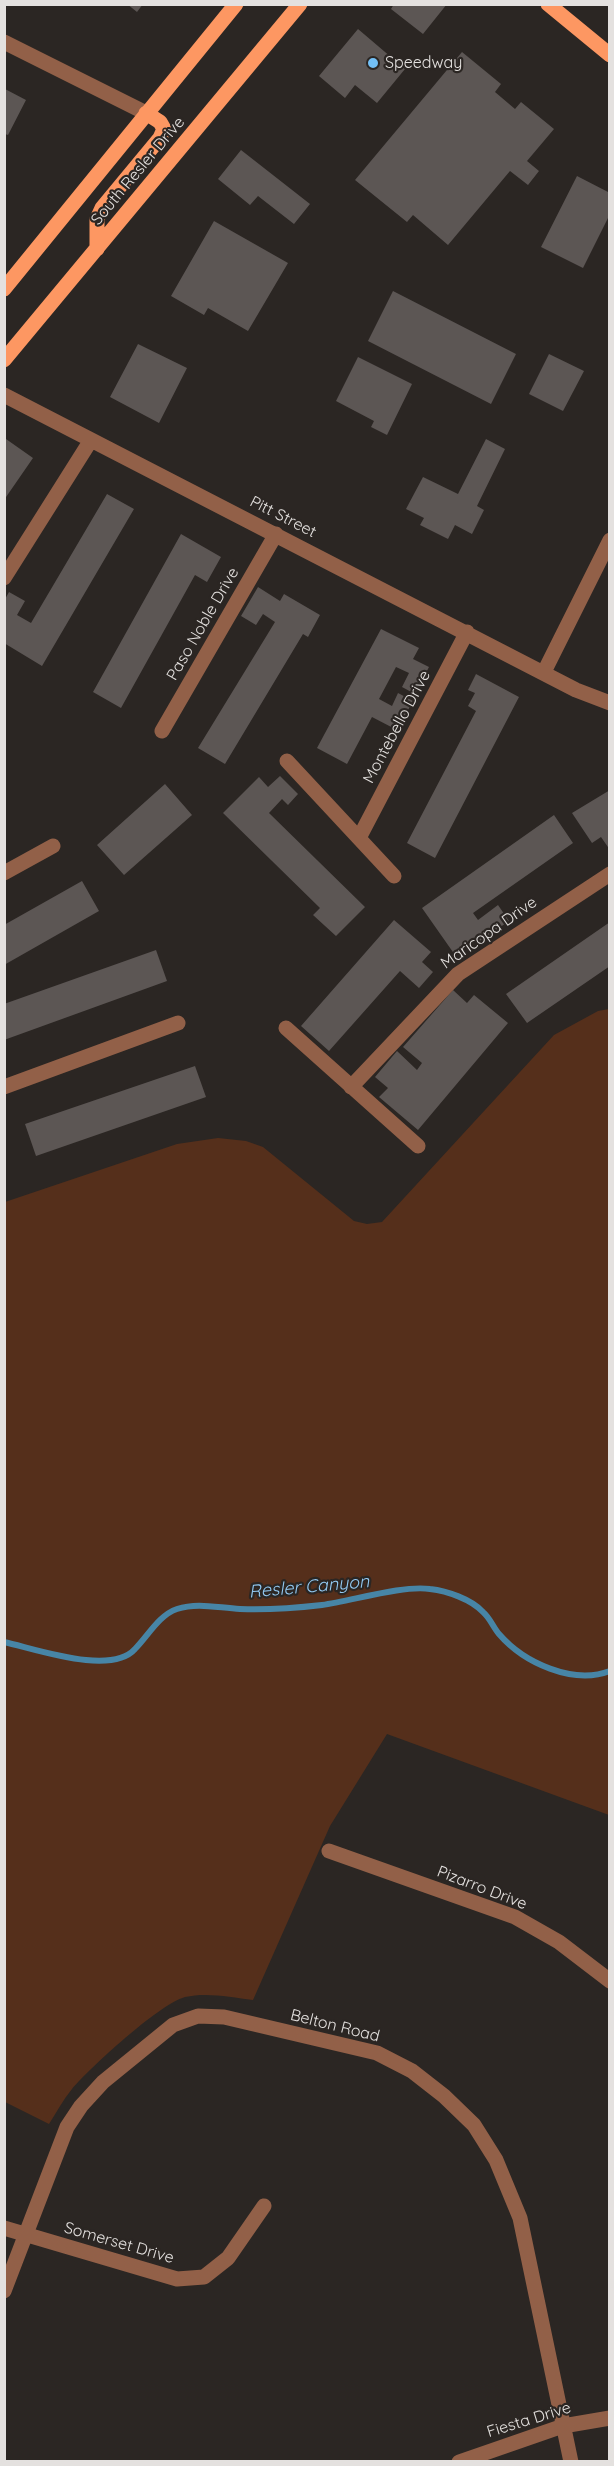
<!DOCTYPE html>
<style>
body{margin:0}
#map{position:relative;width:614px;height:2466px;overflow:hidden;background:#2b2623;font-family:Quicksand,sans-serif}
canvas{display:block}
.frame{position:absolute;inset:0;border:6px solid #e4e1df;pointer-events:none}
</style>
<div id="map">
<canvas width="614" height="2466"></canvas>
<div class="frame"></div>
</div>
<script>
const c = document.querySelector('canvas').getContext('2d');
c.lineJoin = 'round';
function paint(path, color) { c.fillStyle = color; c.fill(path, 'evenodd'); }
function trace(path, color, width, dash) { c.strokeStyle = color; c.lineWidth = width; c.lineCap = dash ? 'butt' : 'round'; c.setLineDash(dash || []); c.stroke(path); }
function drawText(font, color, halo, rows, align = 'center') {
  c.font = font + ' Quicksand,sans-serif'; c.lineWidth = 4.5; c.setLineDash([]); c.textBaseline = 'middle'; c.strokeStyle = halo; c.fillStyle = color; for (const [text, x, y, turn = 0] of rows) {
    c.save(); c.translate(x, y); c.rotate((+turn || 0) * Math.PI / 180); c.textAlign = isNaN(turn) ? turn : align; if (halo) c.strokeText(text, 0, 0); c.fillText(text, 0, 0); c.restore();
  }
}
const green = new Path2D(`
 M609,1009V1815L387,1734L330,1826L253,2000C231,1997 206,1992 185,1997C158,2005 91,2067 72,2089C63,2100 56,2113 49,2124L5,2102V1202L177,1144L218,1138L246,1141L263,1147L354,1221L367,1224L382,1222L554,1035L598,1011Z`);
const stream = new Path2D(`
 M4,1642C36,1649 111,1676 135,1649C148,1636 159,1615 177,1609C198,1602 218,1608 240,1609C266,1610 296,1608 322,1605C352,1601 402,1585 430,1589C447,1591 471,1599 483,1612C490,1618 493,1627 499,1634C524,1663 573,1685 610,1671`);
const building = new Path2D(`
 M127,4H143L137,12Z
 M394,4H447L423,34L391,9Z
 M358,29L405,69L377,103L355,85L345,98L319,76Z
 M462,52L501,84L495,92L515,109L521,102L554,129L527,161L539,171L528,185L510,171L448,245L413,215L407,222L355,180Z
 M5,89L26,100L8,135L5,134Z
 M241,150L310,204L294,224L258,196L250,205L218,179Z
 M577,176L610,193V214L583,268L541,247Z
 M214,221L288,263L248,331L208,308L204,315L171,296Z
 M393,291L516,354L491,404L368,341Z
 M138,344L187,368L159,423L110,397Z
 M549,354L584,371L563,411L529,394Z
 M358,357L412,384L387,435L371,427L374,421L336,401Z
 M6,439L33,458L4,500V441Z
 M486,439L505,449L477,506L484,510L472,534L455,525L448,539L420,525L424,518L406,509L423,477L458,494Z
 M107,494L134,509L42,666L4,643V601L9,592L25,601L17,615L31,623Z
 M181,534L221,557L207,582L195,575L121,708L93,692Z
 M258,587L280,601L284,594L320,615L308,637L303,634L225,764L198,748L275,622L263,614L256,625L241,616Z
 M381,629L419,648L413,659L429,667L415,694L402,687L409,673L396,667L379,699L392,706L398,693L413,701L397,730L372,717L347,764L317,748Z
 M476,674L519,697L435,858L407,843L476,711L468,706L475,693L468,690Z
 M280,776L298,794L288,805L282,799L269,813L365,907L336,936L313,915L320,908L223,813L259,777L268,787Z
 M165,784L192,815L124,875L97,845Z
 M610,790V850L601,837L592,843L572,813Z
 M554,815L573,843L473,913L478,920L498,905L509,921L477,943L475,941L455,955L422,908Z
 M82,881L99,911L4,965V925Z
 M394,920L431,952L422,962L433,972L419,988L400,971L329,1051L301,1026Z
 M610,922V966L527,1023L506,994Z
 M156,950L167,981L4,1040V1004Z
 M453,990L467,1003L474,995L508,1023L418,1130L379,1097L388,1088L375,1077L397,1051L417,1070L422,1063L403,1047Z
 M195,1066L206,1097L36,1156L25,1124Z`);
const minor = new Path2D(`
 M4,42L146,113
 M4,395L576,690L610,703
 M4,578L91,440
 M544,672L610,540
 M162,731L276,534
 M287,761L394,876
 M359,838L467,632
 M4,873L53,846
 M286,1028L418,1146
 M4,1087L178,1023
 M351,1087L458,974L610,874
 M329,1851L515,1917L559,1942L610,1981
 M4,2228L177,2279L204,2277L228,2258L264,2206
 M4,2291L67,2127L81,2106L103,2082L173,2025L198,2016L224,2017L377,2053L412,2071L444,2096L474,2125L496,2160L520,2218L571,2462
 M459,2462L563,2426L610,2418`);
const major = new Path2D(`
 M548,4L610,55
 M97,249V219L102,208L160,138L164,129L160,122L146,113
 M4,289L236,4
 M4,360L300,4`);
const markers = [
 [373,63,6,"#73c0f6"]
];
const poiNames = [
 ["Speedway",385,63]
];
const streetNames = [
 ["South Resler Drive",138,171,-50],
 ["Pitt Street",283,517,27],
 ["Paso Noble Drive",203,624,-60],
 ["Montebello Drive",397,727,-62],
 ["Maricopa Drive",489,933,-35],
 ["Pizarro Drive",482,1888,21],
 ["Belton Road",335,2026,14],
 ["Somerset Drive",119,2243,16],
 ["Fiesta Drive",529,2420,-17]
];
const waterNames = [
 ["Resler Canyon",309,1587,-5]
];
paint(green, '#552f1b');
trace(stream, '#4785a6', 6);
paint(building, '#5c5654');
trace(minor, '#926048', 15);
trace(major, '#fd9762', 15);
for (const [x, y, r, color] of markers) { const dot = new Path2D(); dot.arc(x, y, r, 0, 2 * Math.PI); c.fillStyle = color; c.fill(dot); trace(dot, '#2b2623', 2); }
drawText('16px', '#e4e1df', '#2b2623', poiNames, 'left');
drawText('16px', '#e4e1df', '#2b2623', streetNames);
drawText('italic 18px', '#93caf3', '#2b2623', waterNames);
</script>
